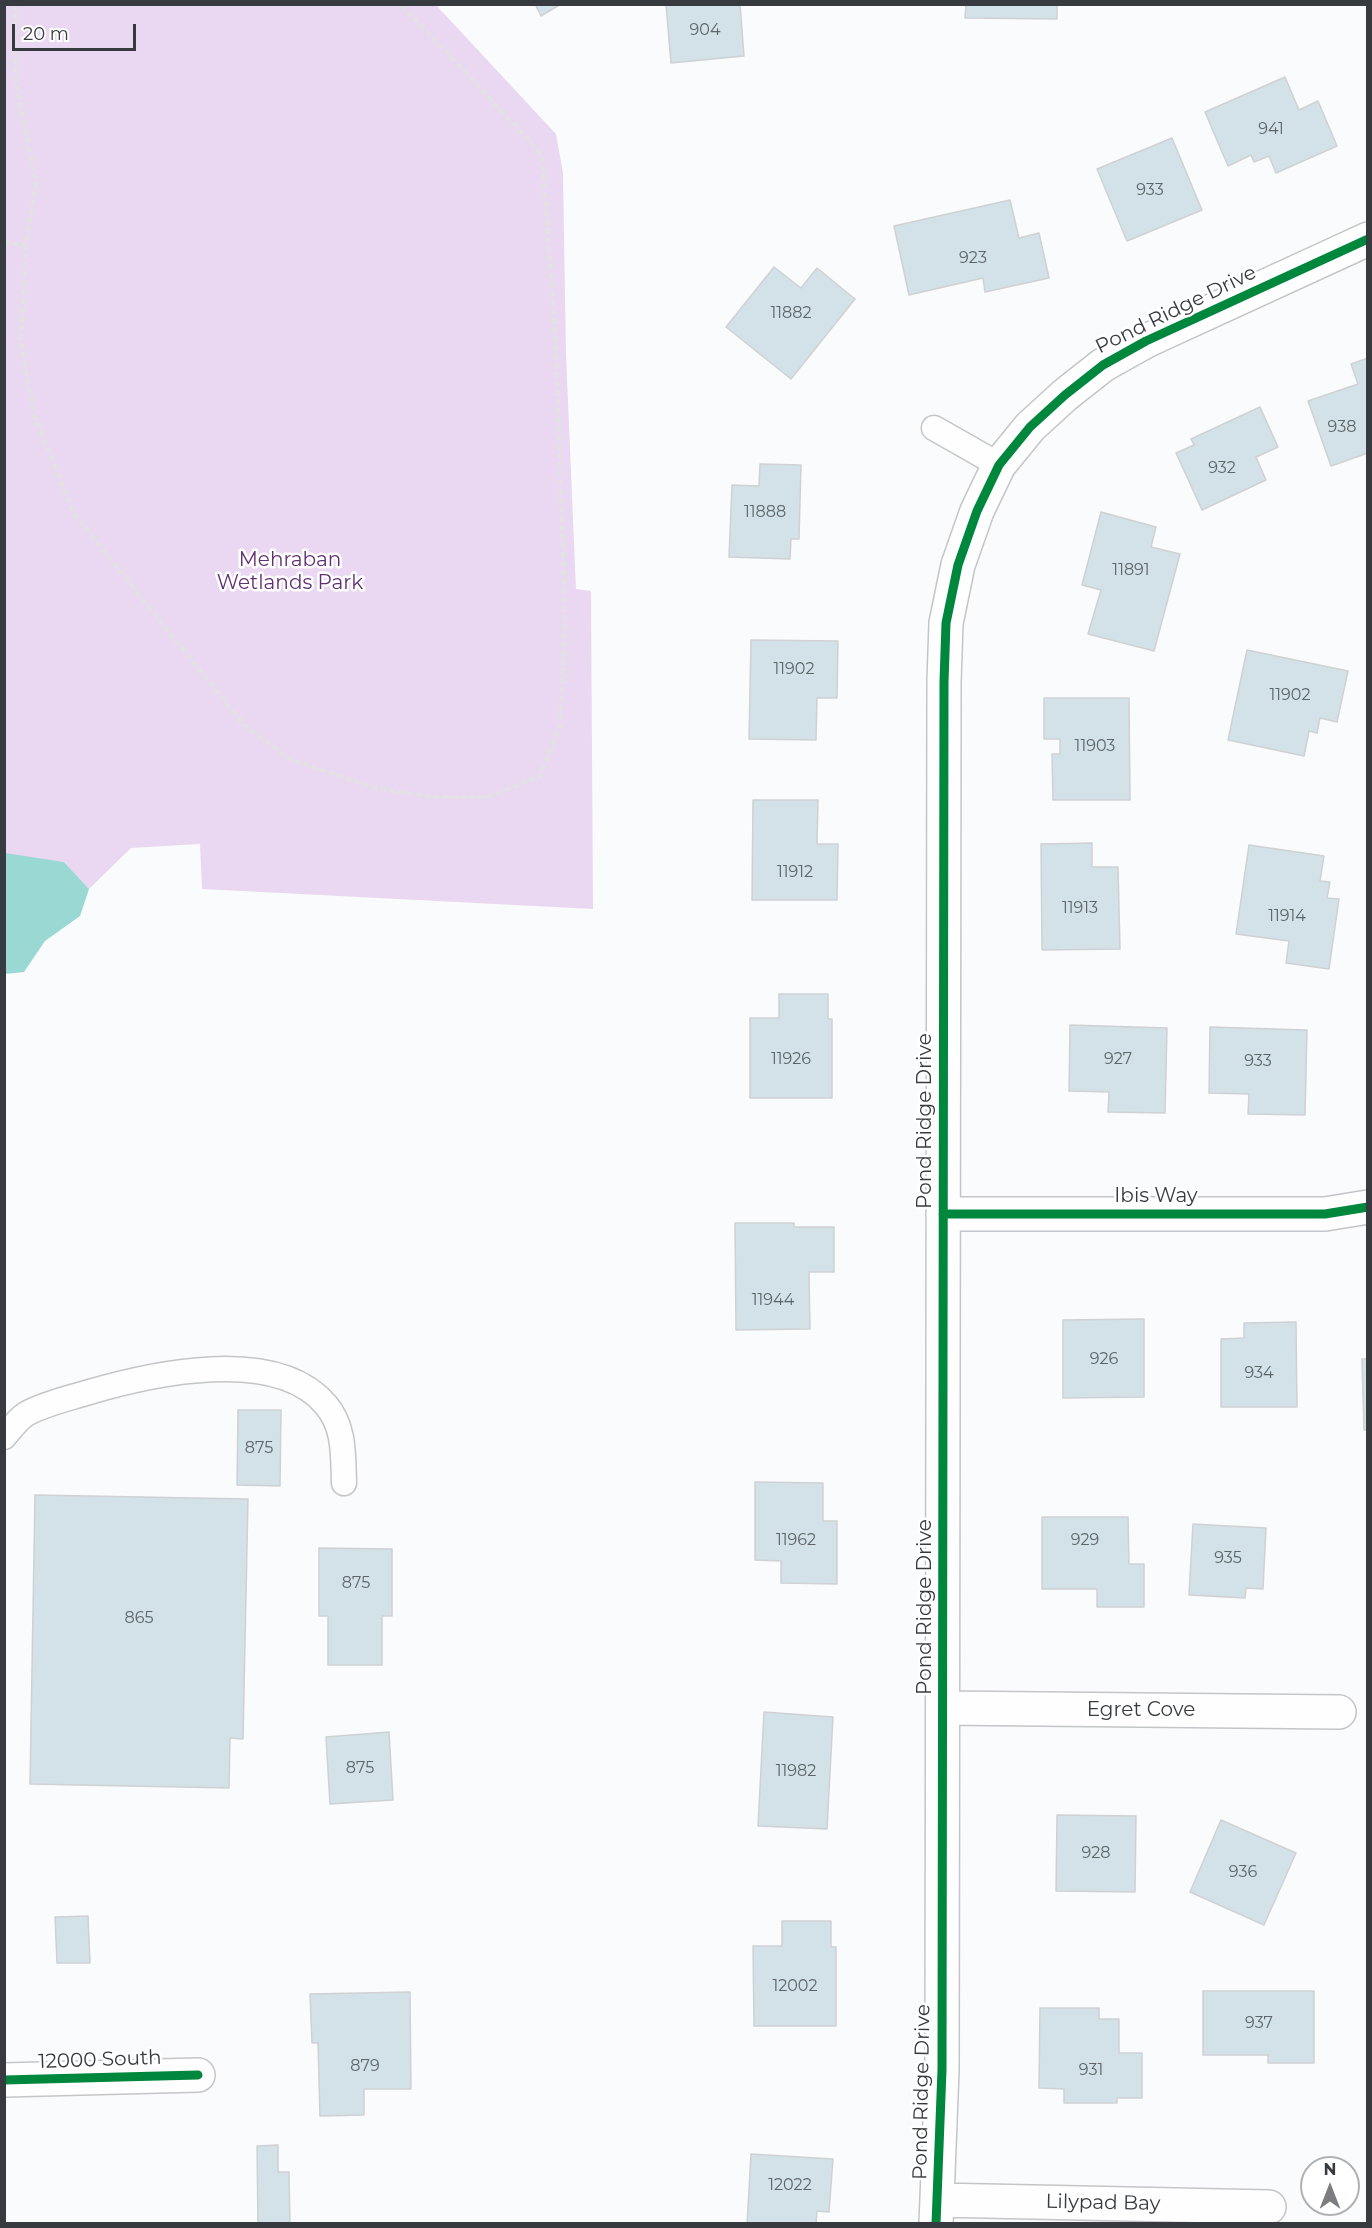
<!DOCTYPE html>
<style>
body{margin:0}
#map{position:relative;width:1372px;height:2228px;overflow:hidden;background:#fafbfc;font-family:Montserrat,sans-serif}
canvas{display:block}
.frame{position:absolute;inset:0;border:6px solid #373b3f;pointer-events:none}
.north{position:absolute;left:1300px;top:2156px;width:60px;height:60px;box-sizing:border-box;background:#fff;border:2px solid #afb1b2;border-radius:50%;rotate:0deg;font-size:16px;font-weight:700;line-height:24px;text-align:center;color:#373b3f}
.north::after{content:'';display:block;margin:auto;width:21px;height:27px;background:#7b7e81;clip-path:polygon(50% 0,100% 100%,50% 72%,0 100%)}
.scale{position:absolute;left:12px;top:24px;width:124px;height:27px;box-sizing:border-box;border:3px solid #373b3f;border-top:0;padding-left:8px;font-size:18px;line-height:21px;white-space:nowrap;color:#373b3f;-webkit-text-stroke:4px #fff;paint-order:stroke}
</style>
<div id="map">
<canvas width="1372" height="2228"></canvas>
<div class="frame"></div>
<div class="north">N</div>
<div class="scale">20 m</div>
</div>
<script>
const c = document.querySelector('canvas').getContext('2d');
c.lineJoin = 'round';
function paint(path, color) { c.fillStyle = color; c.fill(path, 'evenodd'); }
function trace(path, color, width, dash) { c.strokeStyle = color; c.lineWidth = width; c.lineCap = dash ? 'butt' : 'round'; c.setLineDash(dash || []); c.stroke(path); }
function drawText(font, color, halo, rows, align = 'center') {
  c.font = font + ' Montserrat,sans-serif'; c.lineWidth = 5; c.setLineDash([]); c.textBaseline = 'middle'; c.strokeStyle = halo; c.fillStyle = color; for (const [text, x, y, turn = 0] of rows) {
    c.save(); c.translate(x, y); c.rotate((+turn || 0) * Math.PI / 180); c.textAlign = isNaN(turn) ? turn : align; if (halo) c.strokeText(text, 0, 0); c.fillText(text, 0, 0); c.restore();
  }
}
const green = new Path2D(`
 M5,5H436L556,134L563,173L566,355L576,589L591,591L593,909L202,889L200,844L131,848L89,889L64,862L5,855Z`);
const water = new Path2D(`
 M5,853L64,862L89,889L80,916L45,941L24,972L5,974Z`);
const building = new Path2D(`
 M535,4H561L541,16Z
 M666,4H740L744,56L671,63Z
 M966,4H1057V19L965,18Z
 M1285,77L1299,110L1318,101L1337,146L1276,173L1269,156L1254,162L1251,155L1228,166L1205,112Z
 M1172,138L1202,210L1127,241L1097,169Z
 M1010,200L1019,238L1039,233L1049,278L985,292L983,278L909,295L894,226Z
 M774,267L801,288L817,268L855,299L791,379L726,327Z
 M1368,358V453L1331,466L1308,401L1358,384L1351,364Z
 M1260,407L1278,447L1256,457L1266,480L1202,510L1176,453L1194,445L1191,439Z
 M760,464L801,465L799,539H791L790,559L729,557L732,485L759,486Z
 M1101,512L1156,527L1151,547L1180,554L1154,651L1088,634L1101,590L1082,585Z
 M751,640L838,641L837,698H817L816,740L749,739Z
 M1247,650L1348,671L1337,722L1320,718L1317,733L1309,731L1304,756L1228,740Z
 M1044,698H1129L1130,800H1053L1052,754H1060V739H1044Z
 M753,800H818L817,844H838L837,900H752Z
 M1092,843V867H1118L1120,949L1042,950L1041,844Z
 M1249,845L1324,856L1320,881L1330,882L1327,898L1339,899L1329,969L1286,963L1289,941L1236,934Z
 M779,994H828V1019H832V1098H750V1018H779Z
 M1070,1025L1167,1028L1165,1113L1108,1112L1109,1092L1069,1091Z
 M1210,1027L1307,1030L1305,1115L1248,1114L1249,1094L1209,1093Z
 M735,1223H794V1227H834V1272H809L810,1329L736,1330Z
 M1144,1319V1397L1063,1398V1320Z
 M1296,1322L1297,1407H1221V1339L1244,1338V1323Z
 M1362,1359H1368V1430H1364Z
 M238,1410H281L280,1486L237,1485Z
 M755,1482L823,1483V1521H837V1584L781,1583V1561L755,1560Z
 M35,1495L248,1499L243,1739L230,1738L229,1788L30,1784Z
 M1042,1517H1128L1129,1564H1144V1607H1097V1589H1042Z
 M1193,1524L1266,1528L1263,1589L1246,1588L1245,1598L1189,1595Z
 M319,1548L392,1549V1616H382V1665H328V1616H319Z
 M764,1712L833,1717L827,1829L758,1826Z
 M389,1732L393,1800L330,1804L326,1737Z
 M1057,1815L1136,1816L1135,1892L1056,1891Z
 M1221,1820L1296,1853L1264,1925L1190,1892Z
 M88,1916L90,1963H57L55,1917Z
 M782,1921H831V1947H836V2026H754L753,1946H782Z
 M1203,1991H1314V2063H1268V2055H1203Z
 M410,1992L411,2089H364V2115L320,2116L318,2043H312L310,1994Z
 M1040,2008H1099V2019H1119V2053H1142V2098H1117V2103H1064V2089L1039,2088Z
 M278,2145V2172H289L290,2224H258L257,2146Z
 M751,2154L833,2159L829,2212L817,2211L816,2224H747Z`);
const path = new Path2D(`
 M15,4V75L36,183L26,245L21,343L34,414L74,514L244,725L290,759L375,788L431,797H488L540,776L560,727L565,620L556,343L542,155L447,52L400,4
 M4,242L26,245`);
const lane = new Path2D(`
 M934,428L999,465
 M4,1437C10,1430 18,1419 26,1414C44,1404 66,1399 86,1393C150,1374 276,1345 326,1405C345,1427 343,1456 344,1483`);
const street = new Path2D(`
 M943,1214H1325L1368,1207
 M943,1708L1339,1712
 M4,2080L198,2075
 M938,2200L1269,2207
 M936,2224L942,2070L944,682L946,623L958,565L977,511L999,465L1030,427L1065,395L1103,365L1146,341L1368,239`);
const cycleway = new Path2D(`
 M943,1214H1325L1368,1207
 M4,2080L198,2075
 M936,2224L942,2070L944,682L946,623L958,565L977,511L999,465L1030,427L1065,395L1103,365L1146,341L1368,239`);
const numberNames = [
 ["904",705,30],
 ["941",1271,129],
 ["933",1150,190],
 ["923",973,258],
 ["11882",791,313],
 ["938",1342,427],
 ["932",1222,468],
 ["11888",765,512],
 ["11891",1131,570],
 ["11902",794,669],
 ["11902",1290,695],
 ["11903",1095,746],
 ["11912",795,872],
 ["11913",1080,908],
 ["11914",1287,916],
 ["11926",791,1059],
 ["927",1118,1059],
 ["933",1258,1061],
 ["11944",773,1300],
 ["926",1104,1359],
 ["934",1259,1373],
 ["875",259,1448],
 ["11962",796,1540],
 ["929",1085,1540],
 ["935",1228,1558],
 ["875",356,1583],
 ["865",139,1618],
 ["875",360,1768],
 ["11982",796,1771],
 ["928",1096,1853],
 ["936",1243,1872],
 ["12002",795,1986],
 ["937",1259,2023],
 ["879",365,2066],
 ["931",1091,2070],
 ["12022",790,2185]
];
const streetNames = [
 ["Pond Ridge Drive",1176,310,-26],
 ["Pond Ridge Drive",925,1121,-90],
 ["Ibis Way",1156,1196],
 ["Pond Ridge Drive",925,1607,-90],
 ["Egret Cove",1141,1710],
 ["12000 South",100,2060,-2],
 ["Pond Ridge Drive",922,2092,-89],
 ["Lilypad Bay",1103,2203,1]
];
const parkNames = [
 ["Mehraban",290,560],
 ["Wetlands Park",290,583]
];
paint(green, '#ead8f2');
paint(water, '#99d8d3');
paint(building, '#d2e2e8');
trace(building, '#cfd1d3', 1.5);
trace(lane, '#c3c5c8', 27);
trace(street, '#c3c5c8', 36);
trace(path, '#e2e2e2', 4, [6, 3]);
trace(lane, '#fefeff', 24);
trace(street, '#fefeff', 33);
trace(cycleway, '#00873e', 9);
drawText('16px', '#5e6569', null, numberNames);
drawText('20px', '#373b3f', '#fff', streetNames);
drawText('20px', '#613173', '#fff', parkNames);
</script>
